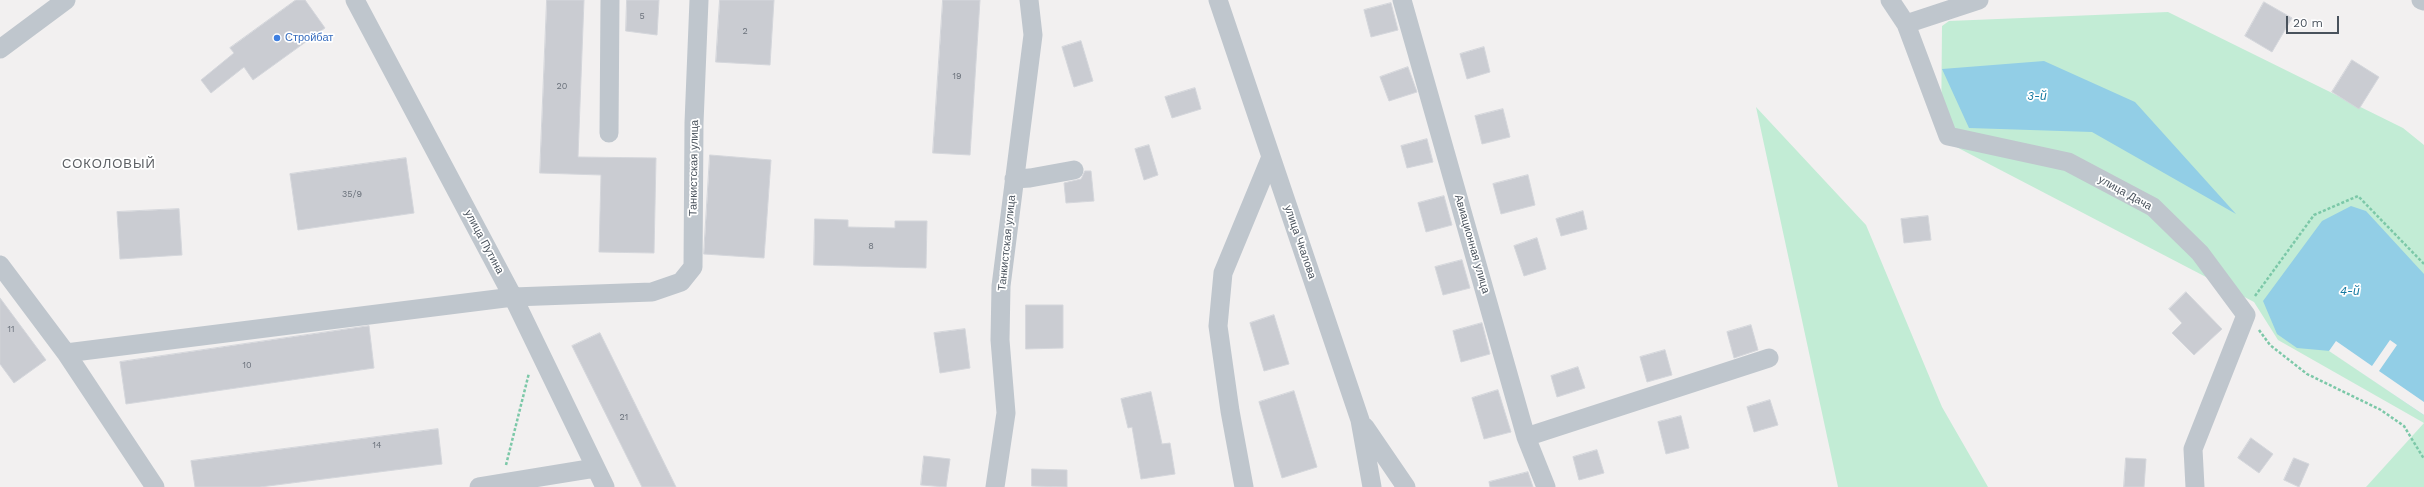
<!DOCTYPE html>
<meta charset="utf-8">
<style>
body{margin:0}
#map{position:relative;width:2424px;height:487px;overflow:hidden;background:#f2f0f0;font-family:"Work Sans",sans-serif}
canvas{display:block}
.scale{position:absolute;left:2286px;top:16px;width:53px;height:18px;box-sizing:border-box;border:2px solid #49525c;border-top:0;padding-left:5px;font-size:12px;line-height:14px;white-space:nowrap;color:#49525c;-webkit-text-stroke:3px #fff;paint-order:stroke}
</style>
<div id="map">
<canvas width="2424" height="487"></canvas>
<div class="scale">20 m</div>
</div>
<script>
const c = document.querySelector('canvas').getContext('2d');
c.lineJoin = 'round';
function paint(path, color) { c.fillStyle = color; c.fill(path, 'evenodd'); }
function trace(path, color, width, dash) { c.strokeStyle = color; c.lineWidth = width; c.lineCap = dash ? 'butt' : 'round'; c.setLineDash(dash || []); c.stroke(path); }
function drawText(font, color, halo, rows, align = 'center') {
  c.font = font + ' "Work Sans",sans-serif'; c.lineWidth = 3.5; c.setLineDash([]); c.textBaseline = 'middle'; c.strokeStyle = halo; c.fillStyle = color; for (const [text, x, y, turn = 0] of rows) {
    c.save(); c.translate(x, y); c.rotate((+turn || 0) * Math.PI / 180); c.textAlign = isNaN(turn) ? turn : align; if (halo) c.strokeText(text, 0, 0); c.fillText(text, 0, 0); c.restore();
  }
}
const green = new Path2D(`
 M2168,12L2403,128L2424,145V423L2278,340L2254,302L1941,139L1942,26L1949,21Z
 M1756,107L1866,225L1942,407L1988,487H1838Z
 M2424,423V487H2366Z`);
const water = new Path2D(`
 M2044,61L2135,102L2236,214L2092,132L1969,128L1942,69Z
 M2351,206L2366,211L2424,274V415L2330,351L2297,348L2277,334L2263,301L2322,221Z`);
const pier = new Path2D(`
 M2390,340L2397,345L2379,371L2424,402V415L2329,351L2336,341L2372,366Z`);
const building = new Path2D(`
 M296,0H305L325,28L253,80L244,67L211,93L201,80L234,53L230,48Z
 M547,0H584L578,157L656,158L654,253L599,252L601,175L540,173Z
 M627,0H659L657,35L626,31Z
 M720,0H774L770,65L716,62Z
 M943,0H980L970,155L933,153Z
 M2264,2L2292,18L2272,52L2245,36Z
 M1391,3L1398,30L1371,37L1364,10Z
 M1081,41L1093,81L1074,87L1062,47Z
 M1484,47L1490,72L1467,79L1460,54Z
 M2352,60L2379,77L2359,109L2332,92Z
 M1408,67L1417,92L1389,101L1380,77Z
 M1195,88L1201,109L1172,118L1165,97Z
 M1503,109L1510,137L1482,144L1475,116Z
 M1427,139L1433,162L1407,168L1401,146Z
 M1149,145L1158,175L1144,180L1135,149Z
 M710,155L771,160L764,258L704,254Z
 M406,158L414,213L298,230L290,174Z
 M1085,171H1091L1094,201L1066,203L1064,183L1081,179Z
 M1528,175L1535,205L1501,214L1493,184Z
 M1444,196L1452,225L1426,232L1418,203Z
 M179,209L182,255L120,259L117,212Z
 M1583,211L1587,229L1561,236L1556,219Z
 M1928,216L1931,240L1904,243L1901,219Z
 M815,219L848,220V227L895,228V221H927L926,268L814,265Z
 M1537,238L1546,269L1524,276L1514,246Z
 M1462,260L1470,288L1443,295L1435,267Z
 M2186,292L2222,329L2194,355L2172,333L2182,323L2169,309Z
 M0,298L46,360L14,383L0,364Z
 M1026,305H1063V348L1026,349Z
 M1274,315L1289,364L1264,371L1250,323Z
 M1482,323L1490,354L1461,362L1453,331Z
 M1751,325L1758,350L1734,358L1727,332Z
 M369,326L374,368L126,404L120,362Z
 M965,329L970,368L940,373L934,333Z
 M600,333L676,487H642L572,346Z
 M1665,350L1672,375L1647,382L1640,357Z
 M1578,367L1585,388L1557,397L1551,376Z
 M1498,390L1511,432L1484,439L1472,398Z
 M1294,391L1317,467L1282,478L1259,402Z
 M1151,392L1162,444L1170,443L1175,474L1141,479L1132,427L1128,428L1121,399Z
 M1770,400L1778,425L1754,432L1747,407Z
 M1681,416L1689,448L1666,454L1658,422Z
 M438,429L442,464L260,487H195L191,461Z
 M2251,438L2273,454L2259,473L2238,458Z
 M1597,450L1604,473L1579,480L1573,457Z
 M924,456L950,459L946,487L921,485Z
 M2126,458L2146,459L2144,487H2124Z
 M2294,458L2309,464L2299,487L2284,480Z
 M1032,469L1067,470V487L1032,486Z
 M1528,472L1533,487H1490L1489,482Z`);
const path = new Path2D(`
 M2255,296L2314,215L2358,196L2424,264
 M2259,330L2270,345L2307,374L2381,410L2404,426L2424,459
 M506,465L529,373`);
const minor = new Path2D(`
 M355,0L513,297L605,487
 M1218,0L1360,420L1372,487
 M1402,0L1526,437L1546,487
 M1890,0L1906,24L1948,136L2068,162L2153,207L2200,253L2246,315L2193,449L2195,487
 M2421,0L2424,1
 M1906,24L1979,0
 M0,49L66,0
 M609,133L610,0
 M1014,179L1030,178L1074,170
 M0,265L66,353
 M1365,427L1406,487
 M1526,437L1769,358
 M155,487L66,353L513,297L652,292L681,282L693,267L694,123L699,0
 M479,487L595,468
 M995,487L1006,413L1000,340L1001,286L1033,35L1029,0
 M1244,487L1230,411L1218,326L1223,273L1271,157`);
const markers = [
 [277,38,4,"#3f7fe0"]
];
const numberNames = [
 ["5",642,16],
 ["2",745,31],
 ["19",957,76],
 ["20",562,86],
 ["35/9",352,194],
 ["8",871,246],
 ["11",11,329],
 ["10",247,365],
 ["21",624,417],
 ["14",377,445]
];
const shopNames = [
 ["Стройбат",285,38]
];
const streetNames = [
 ["Танкистская улица",694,168,-89],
 ["улица Дача",2125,193,29],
 ["улица Путина",484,242,62],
 ["улица Чкалова",1300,242,71],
 ["Танкистская улица",1007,243,-84],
 ["Авиационная улица",1472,244,74]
];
const waterNames = [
 ["3-й",2037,96],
 ["4-й",2350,291]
];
const quarterNames = [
 ["СОКОЛОВЫЙ",109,164]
];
paint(green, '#c2ecd5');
paint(water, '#92cee6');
paint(pier, '#f2f0f0');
paint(building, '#caccd2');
trace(building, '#d4d6db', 1);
trace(path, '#7cc8a8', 2.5, [3, 2]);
trace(minor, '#bfc6cd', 19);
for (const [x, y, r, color] of markers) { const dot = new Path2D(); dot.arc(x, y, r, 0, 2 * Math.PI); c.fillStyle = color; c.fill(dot); trace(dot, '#fff', 1.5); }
drawText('9px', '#69707a', null, numberNames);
drawText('11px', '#366cbe', '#fff', shopNames, 'left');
drawText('11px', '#49525c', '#fff', streetNames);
drawText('italic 12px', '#167aa2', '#fff', waterNames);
c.letterSpacing = '1px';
drawText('13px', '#5d6064', '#fff', quarterNames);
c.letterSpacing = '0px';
</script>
